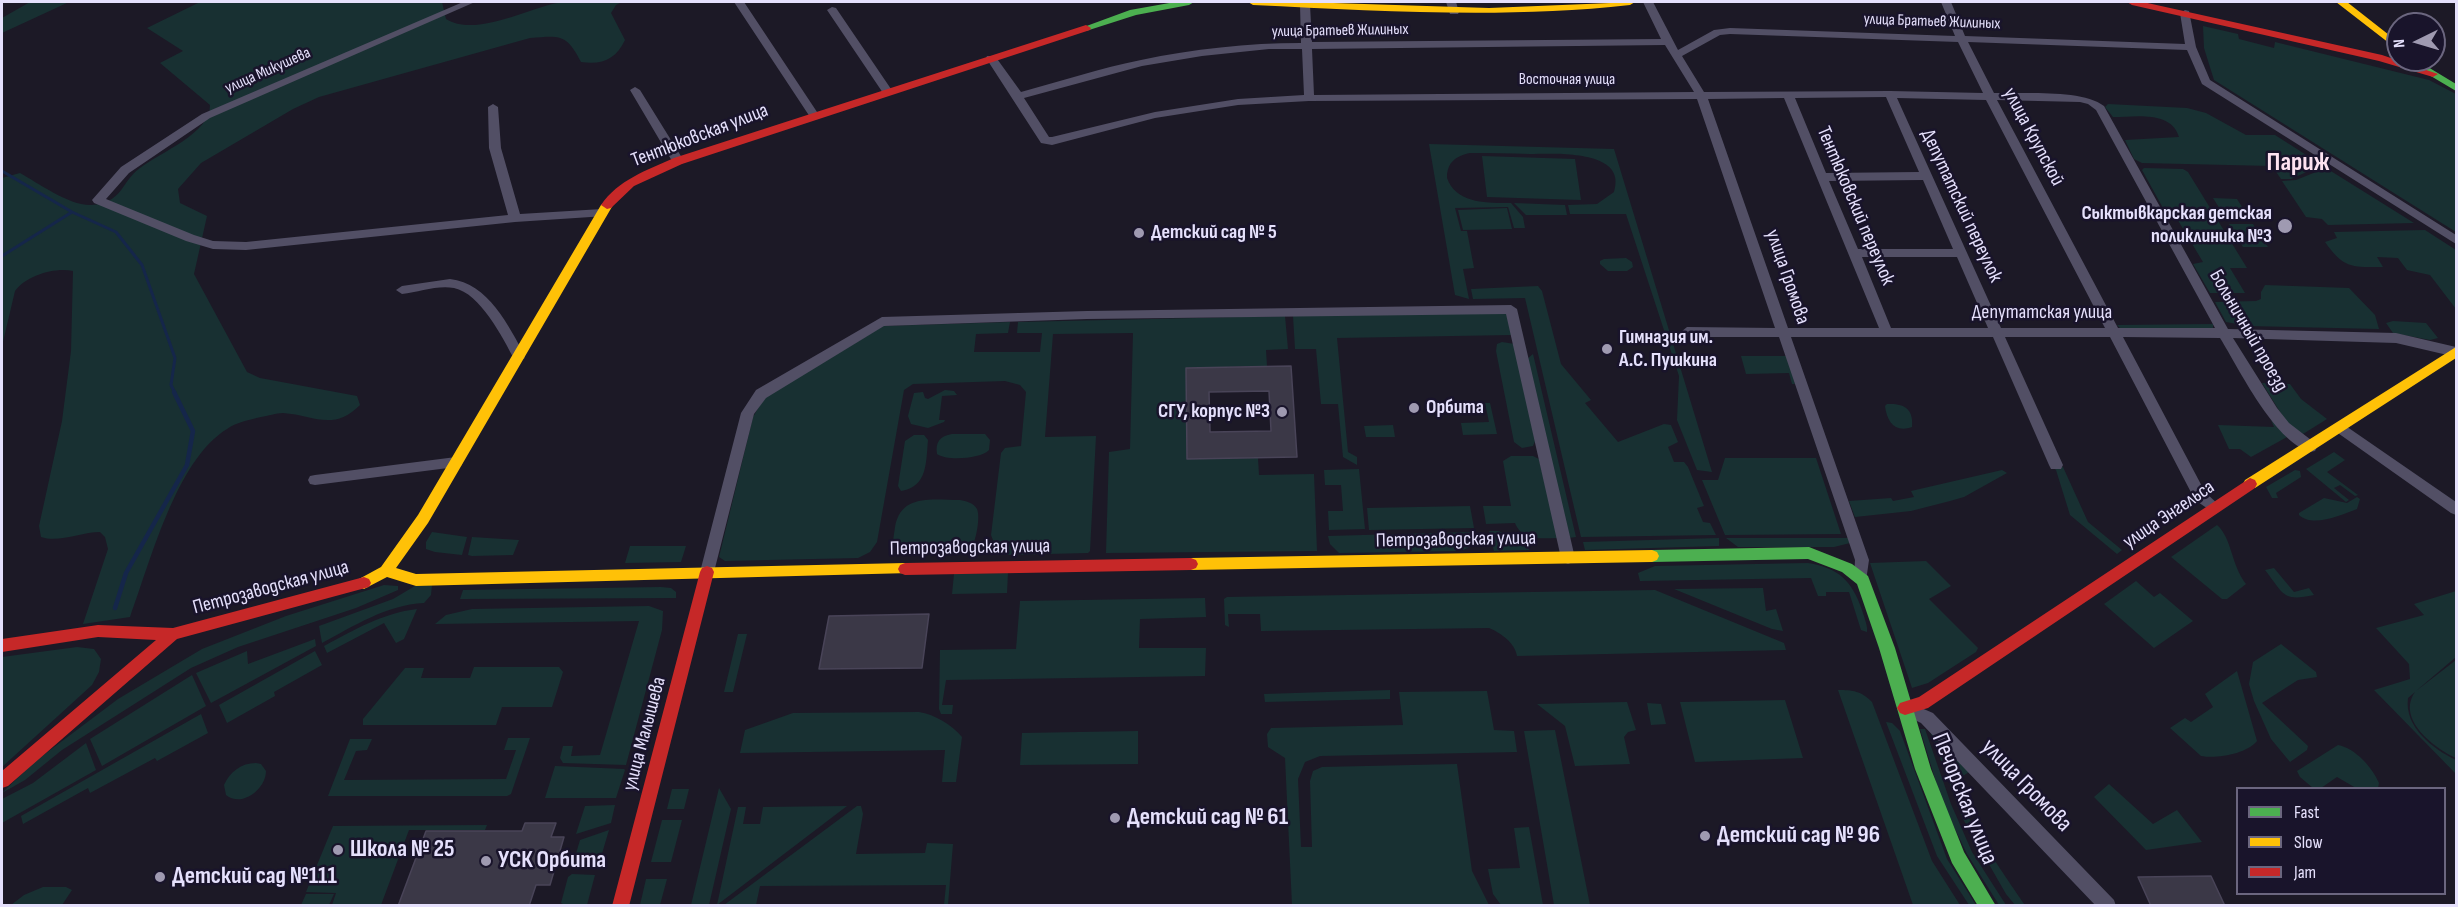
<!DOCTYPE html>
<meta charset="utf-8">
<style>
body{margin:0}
#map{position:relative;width:2458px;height:907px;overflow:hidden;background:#1c1926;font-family:"Sofia Sans Condensed",sans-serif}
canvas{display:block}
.frame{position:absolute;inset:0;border:3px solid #e5e0fc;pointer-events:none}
.legend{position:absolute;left:2236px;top:787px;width:210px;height:108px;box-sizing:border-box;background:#19142b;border:2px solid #6b667f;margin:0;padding:8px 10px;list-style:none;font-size:18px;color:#e5e0fc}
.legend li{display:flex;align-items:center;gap:12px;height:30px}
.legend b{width:30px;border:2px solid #6b667f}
.north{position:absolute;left:2386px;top:12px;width:60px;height:60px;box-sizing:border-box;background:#19142b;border:2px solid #6b667f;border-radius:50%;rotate:265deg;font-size:16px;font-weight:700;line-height:24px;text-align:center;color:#e5e0fc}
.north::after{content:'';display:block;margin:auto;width:21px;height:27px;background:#9f9ab1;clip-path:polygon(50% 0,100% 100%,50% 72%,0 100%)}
</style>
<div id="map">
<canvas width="2458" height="907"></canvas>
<div class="frame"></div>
<ul class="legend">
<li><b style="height:8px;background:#4caf50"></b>Fast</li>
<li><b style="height:8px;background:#ffc107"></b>Slow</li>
<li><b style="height:8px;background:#c62828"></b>Jam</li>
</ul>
<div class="north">N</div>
</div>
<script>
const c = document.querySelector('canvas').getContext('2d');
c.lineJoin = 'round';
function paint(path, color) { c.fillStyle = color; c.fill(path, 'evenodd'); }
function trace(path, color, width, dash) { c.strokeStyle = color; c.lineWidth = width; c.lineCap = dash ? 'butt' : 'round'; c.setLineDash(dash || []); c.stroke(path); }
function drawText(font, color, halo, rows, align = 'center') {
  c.font = font + ' "Sofia Sans Condensed",sans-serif'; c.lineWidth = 5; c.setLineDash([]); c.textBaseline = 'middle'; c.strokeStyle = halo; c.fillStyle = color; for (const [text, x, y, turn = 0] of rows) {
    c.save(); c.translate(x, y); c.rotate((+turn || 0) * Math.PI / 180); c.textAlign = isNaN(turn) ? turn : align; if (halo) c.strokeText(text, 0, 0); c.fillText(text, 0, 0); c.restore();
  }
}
const green = new Path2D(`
 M30,2H69L2,33V18Z
 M200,2H442L446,19C476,38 530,7 562,2C581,0 603,2 622,2L616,5L611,13L625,40C616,59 603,65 581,62C566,33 560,36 530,38L319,97L293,109L201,163L178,189L180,203L207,216L194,274L247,372L260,378L357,396L360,405C333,432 314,415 283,413C276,413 268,416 261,417C249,420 237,422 227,429C176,460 150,563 130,617L83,624L108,549L105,537L100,532C81,532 59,543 41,537L39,526L62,421L71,351L73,271C54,267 26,276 15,291L2,346V178L20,173C38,183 70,206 91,205C123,203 120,183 140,168C159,153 211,133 210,105L160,63L183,51L147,28Z
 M2203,26L2238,34L2239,39L2274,48L2275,42L2429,80L2456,94V232L2214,80L2204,48Z
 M2108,104L2187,108L2206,113L2246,135H2275L2322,165L2291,179H2281L2272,166L2142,163L2134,159L2125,140L2179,137C2171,110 2135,117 2113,117L2105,107Z
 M1429,144L1614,149L1712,472L1697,470L1677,420L1679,376L1626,214H1570L1568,205L1597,204L1614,192C1628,149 1554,154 1530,154C1510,153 1490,153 1470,153C1456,156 1447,162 1447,178C1456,204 1488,203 1511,203L1523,217L1525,228H1514L1508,207L1455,208L1461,231H1467L1474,268L1463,269L1469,299L1455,295Z
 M1482,156L1575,159L1581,200L1487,197Z
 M2144,168L2183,169L2188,172L2247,268H2230L2245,293H2210L2193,264L2203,262L2176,217H2168L2142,170Z
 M2326,168L2414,223L2328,225L2322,219L2306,217L2282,181L2296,180Z
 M2213,198L2237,199L2251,221L2227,220Z
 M1514,203L1565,205L1567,215H1526Z
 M1507,208L1512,229L1463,230L1458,210Z
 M2229,224H2253L2268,247H2243Z
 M2425,230L2456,250V309L2430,275L2407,270L2398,258L2377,257L2383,267C2352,267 2344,269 2325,242L2337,238L2334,232Z
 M1626,258L1632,262L1633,267L1627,271H1608L1600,264V261L1604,259Z
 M2265,285L2349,288L2375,315L2379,329L2248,326L2226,322L2215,302L2256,301L2261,299V292Z
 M1538,286L1542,291L1561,364L1591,400L1585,403L1618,442L1664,424L1671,425L1678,442L1668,447L1674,462H1684L1688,467L1704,506L1697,508L1703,522L1710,523L1716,535L1581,537L1525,298L1473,299L1471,289Z
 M1507,312L1512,335L1337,338L1348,452L1357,457V465L1343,457L1338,404H1321L1316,349H1295L1293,316Z
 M1285,316L1288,349L1266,350L1267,366L1186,368L1187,459L1258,458L1259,475L1314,474L1317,551L1106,553L1109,452L1130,449L1133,333L1053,334L1045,437L1096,436L1090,551L1088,553L1005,555L996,548L991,535L1001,453L1005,448L1021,446L1026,392L1020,385L1005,381L913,384L904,390L877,542L870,552L858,558L725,561L719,557L753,417L764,398L883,326L1010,322L1008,333L976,334L974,352H1040L1042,333H1017L1018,322Z
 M2393,321L2426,323L2438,338L2430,340L2393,333L2386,323Z
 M2213,324V328H2120L2117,325Z
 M1502,342L1515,344L1536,439L1533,446L1522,448L1514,442L1496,351L1497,344Z
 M1533,354L1576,537L1568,538L1527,359Z
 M1741,356H1788L1795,384H1792L1789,373L1746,374Z
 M2262,383L2290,384L2301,399L2327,419L2303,434L2287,423Z
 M945,390L954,391L957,395L942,396L939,420H945L944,422L928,428L911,424L908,416L914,393L923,392L925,398L928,399Z
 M1485,403H1490L1497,434L1463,435L1461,423L1489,422Z
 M1887,404C1903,403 1914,408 1912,427C1895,433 1887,422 1885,406Z
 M2271,420L2287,437L2251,457L2240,449H2229L2218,425L2274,427Z
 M1393,425L1395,437H1366L1364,426Z
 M952,434H985L990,440L989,450C981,459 946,461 937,454C935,442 940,436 952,434Z
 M914,435H924L928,440C926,461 928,487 901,491L898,486L905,441Z
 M2334,452L2345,460L2327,472L2358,495L2355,496L2340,485L2334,488L2349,500L2346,502L2306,469Z
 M1511,456H1533L1539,459L1558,538C1541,538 1523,542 1515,523L1486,524L1483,506H1511L1503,461Z
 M1725,458H1816L1841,534L1725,535L1702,480H1718Z
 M2051,466L2063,467L2088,522L2122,550L2117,554L2070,515L2056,470Z
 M1359,469L1365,529L1329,530L1328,511H1343L1341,485H1325L1324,470Z
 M2002,470L2007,473L1964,497L1950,501L1911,511L1855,517L1849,501L1891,498L1893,501L1914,497L1911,491Z
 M2295,470L2300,471L2301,477L2276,493L2278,498H2272L2266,487Z
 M2357,497L2360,499L2357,509C2341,515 2313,528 2299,515V513L2324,498L2347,503Z
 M960,500C966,501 974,503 977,509C981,518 975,547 968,554L901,555L894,551C892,543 894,535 895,527C901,493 933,500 960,500Z
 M1470,506L1474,528L1369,530L1367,508Z
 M2217,525C2232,538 2231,565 2246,584L2227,599H2222L2171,557Z
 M1489,531H1498L1527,542L1529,550L1494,551Z
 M432,532L467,537L462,555L435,552L426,549V542Z
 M1471,532L1474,540L1468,548L1460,551L1339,553L1330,544L1328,536Z
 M472,537L519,540L513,555L472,556L468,555Z
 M1719,538V546L1585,550L1583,542Z
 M1726,538H1851L1850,543L1834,547H1738Z
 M630,546H686L681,562L625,563Z
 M1926,561L1951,586L1929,599L1978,648L1976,652L1928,683L1912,688L1870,563Z
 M1808,563C1839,568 1852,581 1862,610C1864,617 1868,626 1867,632L1861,630L1849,592H1826V596H1818L1811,578L1640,581L1638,573L1655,566Z
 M2274,568L2294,592L2309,588L2314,595C2282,602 2284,594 2265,570Z
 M1008,573L1007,593L952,594L954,574Z
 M2136,581L2154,597L2160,593L2193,621L2154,648L2104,604Z
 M384,585L398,586V590L356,608L238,647L191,668L62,750L25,780L2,793L33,763L118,699L202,649L286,616Z
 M432,585L431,595L424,603C386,605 354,626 322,643L319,626L393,599L415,586Z
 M661,587L671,588L676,592V598L460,599L463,590Z
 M1763,588L1766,611L1776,609L1783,631L1772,629L1674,589Z
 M1655,590L1784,643L1786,650L1517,656C1515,643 1501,633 1489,628L1261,631L1260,614H1228L1229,627L1225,625L1224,599L1227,597Z
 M2456,591V657L2416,691L2456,660V758C2434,748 2396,719 2415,692L2408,698C2404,727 2433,749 2456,760V774L2374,690L2410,679L2409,664L2376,628L2424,615L2414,604Z
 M1205,598L1206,617L1140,619L1139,648H1206L1205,676L946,680L942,705H953L952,714H941L939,709L940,650L1016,649L1020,601Z
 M649,606L663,611L662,630L626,765L563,763L560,758L563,746H573L571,756L600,755L639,621L435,624L446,615L472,609Z
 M417,609L404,639L396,643L384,623L327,653L324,646C354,630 383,613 417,609Z
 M738,634H747L733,692H724Z
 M315,639L316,646L211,703L196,673L247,651L248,664Z
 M2281,644L2316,672L2317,677L2298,680L2262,703L2308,746L2307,750L2290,762L2271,739L2254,701L2249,684L2253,662Z
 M77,647L94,649L101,659L99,672L92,685L2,767V657Z
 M315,651L322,665L274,692L275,696L227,723L219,705Z
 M474,667H559L563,672L552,707H502L496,725H363V719L405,668H424L421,678H470Z
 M2237,671L2257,741C2246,754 2217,759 2201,756L2170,728L2185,718L2191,722L2213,707L2205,694Z
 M192,675L206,706L102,766L90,739Z
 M1390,690V699L1265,702L1264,694Z
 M1838,690C1853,690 1861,691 1872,702L1932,861L1960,905H1913Z
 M1487,691L1494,730L1514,731L1517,752L1320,756L1305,762L1298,779L1301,847H1312L1310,781L1313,771L1322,767L1457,764L1472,871L1489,905H1292L1285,758L1268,747L1267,734L1271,728L1403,725L1399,692Z
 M1785,700L1803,758L1695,762L1680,702Z
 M1627,702L1636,730L1628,732L1624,737L1630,764L1575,766L1565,726L1537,704Z
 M1647,703L1661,704L1666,724L1651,725Z
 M919,712C934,714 952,725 962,737L956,782H942L945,750L740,753L745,730L793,713Z
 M201,714L208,733L157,761L155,758L90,793L88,788L23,824L21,816Z
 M1886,722L1892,723L1900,731L1947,859L1976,905H1969L1937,856Z
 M1920,729H1925L1951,804L1972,852L2006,905H1999L1967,854L1942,802Z
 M1555,730L1590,905H1554L1524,731Z
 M1138,731V764L1020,765L1022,733Z
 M1930,731L1969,772C1964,775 1958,779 1957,786C1955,805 2012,886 2025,905H2015L2006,894L1963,819Z
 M508,738H530L511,794L507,796H328L350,739H372L367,750L356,751L344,780L506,779L516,750H504Z
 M86,743L96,770L2,823V799L33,783Z
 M2338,745C2355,748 2373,768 2379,783L2378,788H2356L2337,777L2321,788H2313L2300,777L2297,771Z
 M256,763L261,764L266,771C266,789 242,808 226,795L224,785C230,772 241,763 256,763Z
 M555,766L624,769L625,770L616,798H545Z
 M2109,784L2153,824L2177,810L2202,842L2146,850L2094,797Z
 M719,788L731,809L709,905H691Z
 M672,789H689L684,809H667Z
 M615,805L611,823L576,834L585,806Z
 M847,806L717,905L738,807H746L743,824H760L763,807Z
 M857,806H861L863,814L856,854L925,853L927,843L953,844L948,905H944L946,885L760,886L756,905H724Z
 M662,820H682L671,862H651Z
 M487,825L485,830H409L381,905H332L336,893L306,892L333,826Z
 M1529,827L1543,905H1501L1493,894L1488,869L1520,868L1514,828Z
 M609,830L598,867H572L580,840Z
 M572,874L595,875L587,905H565L561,903L568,877Z
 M646,879H667L660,905H640Z
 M43,887H66L72,890L62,905H11L24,895Z
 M306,894H334L329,905H301Z`);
const streamFar1 = new Path2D(`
 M2,171L72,212L116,232L142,265L175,358L171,385L175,393
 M2,256L72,212`);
const stream = new Path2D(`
 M115,608L126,573L187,465L193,431L174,392`);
const building = new Path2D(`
 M1291,366L1297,457L1187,459L1186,368ZM1269,391L1271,431L1210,432L1209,392Z
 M929,614L922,668L819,669L829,616Z
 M525,823H556L551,837H564L550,885H536L529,906H398L426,831H522Z
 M2211,876L2225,906H2151L2138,877Z`);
const street = new Path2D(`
 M463,2H475L210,118L129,173L106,199L194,235L213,241L246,242L508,215L489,148L488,107L493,104L498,107L501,148L520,214L602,209L608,213L606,216L515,222L246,250L213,249L186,241L94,203L92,200L121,167L202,114Z
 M734,2H744L819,115L818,117H810Z
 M1305,2L1310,5L1312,42L1661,39L1643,2H1653L1678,50L1714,30L1730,28L1955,36L1941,2H1951L1965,36L2185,44L2180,13L2185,10L2189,11L2196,47L2210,80L2456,235V244L2202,84L2187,50L1968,42L1994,93C2022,94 2082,89 2104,106L2228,329L2396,333L2456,347V357L2396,343L2233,338L2277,408L2289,423L2315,443L2317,447L2315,451L2310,452C2273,440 2240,370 2220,338L2123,337L2205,492L2221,507L2219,511L2214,513L2195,500L2110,337H2005L2063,465L2061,469H2051L2049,465L1993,337H1791L1869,560L1866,581L1861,583L1856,581L1854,577L1855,560L1779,337H1687L1681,332L1687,327L1775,328L1697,99L1309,101L1238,105L1155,118L1052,145L1041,143L986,58L987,56H995L1021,92C1061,81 1101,68 1141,60C1193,49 1248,43 1301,43L1300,5ZM1730,34L1958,42L1983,93L1890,91L1704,92L1682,56L1720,35ZM1665,45L1694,92L1314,95L1312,49ZM1269,49H1302L1304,95L1238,99L1155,112L1052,137H1049L1024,98L1142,66L1202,56ZM1886,97L1919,172L1826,173L1795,98ZM1784,98L1879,328H1788L1708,99ZM1897,98L1986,100L2105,328H2001ZM1997,100L2080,102L2088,104L2096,110L2215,328H2118ZM1923,180L1953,249H1858L1829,181ZM1862,257H1957L1988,328H1891Z
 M1446,2H1456L1459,12L1458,14H1450Z
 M832,7L836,8L891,89V93H883L827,10Z
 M635,87L640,90L684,161L682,164H674L672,161L630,90Z
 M450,279C488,283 509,326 525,356L524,359H514C503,338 480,293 454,288C437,285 419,292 402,294L396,290L402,286Z
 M1511,305L1517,309L1575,558L1573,562L1568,564L1563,562L1561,558L1506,314L1087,319L884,326L766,398L754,414L714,572L712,576L707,578L702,576L700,572L741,413L756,390L882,317L1087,311Z
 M2340,422L2456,502V515L2451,513L2335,431L2333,427Z
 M456,457L461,458L463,462L461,466L456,467L315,485L310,484L308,480L310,476L315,475Z
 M1905,701L1933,713L2114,900L2116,906H2096L1921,723L1900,713L1897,708L1900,703Z`);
const fast = new Path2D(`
 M1175,2H1194L1189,5L1136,15L1086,31L1081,28L1130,10Z
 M2423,64L2456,84V91L2419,69L2418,67Z
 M1809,547L1852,564L1868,576L1895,648L1931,769L1964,852L1996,906H1978L1952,863L1915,769L1879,648L1857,584L1842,572L1808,559L1652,562L1647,560L1645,556L1647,552L1652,550Z`);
const slow = new Path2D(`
 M1248,2H1302L1489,8L1635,2L1630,5C1504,19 1379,11 1253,5Z
 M2336,2H2347L2398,42V50Z
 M607,201L613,205L428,523L396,568L416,574L905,563L910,565L912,569L910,573L416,586L387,577L364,589L359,587L357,583L359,579L381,567L418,515L601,205Z
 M2456,347V358L2255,488H2245L2243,484L2245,480Z
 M1652,550L1657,552L1659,556L1657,560L1652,562L1191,570L1186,568L1184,564L1186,560L1191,558Z`);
const jam = new Path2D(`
 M2127,2H2143L2382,55L2438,74L2433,77L2379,61L2132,5Z
 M1086,25L1091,28L1090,30L682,164L634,186L611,208L607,209L601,205C618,180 647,170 674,158Z
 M2250,478L2255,480L2257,484L2255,488L1928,708L1905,715L1900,713L1897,708L1900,703L1919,697Z
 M1191,558L1196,560L1198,564L1196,568L1191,570L905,575L900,573L898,569L900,565L905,563Z
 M707,566L712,568L714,572L629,906H612L700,572L702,568Z
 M364,577L369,579L371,583L369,587L177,639L8,786L2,788V771L156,640L98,637L2,652V639L98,625L173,628Z`);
const markers = [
 [2285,226,8,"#9f9ab1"],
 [1139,233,6,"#9f9ab1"],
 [1607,349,6,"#9f9ab1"],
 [1414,408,6,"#9f9ab1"],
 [1282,412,6,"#9f9ab1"],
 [1115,818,6,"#9f9ab1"],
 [1705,836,6,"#9f9ab1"],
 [338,850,6,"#9f9ab1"],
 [486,861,6,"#9f9ab1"],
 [160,877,6,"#9f9ab1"]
];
const farStreetnames = [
 ["улица Братьев Жилиных",1932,22,2],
 ["улица Братьев Жилиных",1340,31,-1],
 ["улица Микушева",268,71,-24],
 ["Восточная улица",1567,80]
];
const streetNames = [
 ["Тентюковская улица",700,136,-21],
 ["улица Крупской",2033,137,62],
 ["Тентюковский переулок",1855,206,67],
 ["Депутатский переулок",1961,206,65],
 ["улица Громова",1787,277,71],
 ["Депутатская улица",2042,313],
 ["Больничный проезд",2248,331,60],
 ["улица Энгельса",2169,515,-34],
 ["Петрозаводская улица",1456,540,-1],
 ["Петрозаводская улица",970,548,-1],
 ["Петрозаводская улица",271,588,-15],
 ["улица Малышева",645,734,-75]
];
const poiNames = [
 ["Сыктывкарская детская",2272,214,"right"],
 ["поликлиника №3",2272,237,"right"],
 ["Детский сад № 5",1151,233],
 ["Гимназия им.",1619,338],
 ["А.С. Пушкина",1619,361],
 ["Орбита",1426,408],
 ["СГУ, корпус №3",1270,412,"right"]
];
const nearStreetnames = [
 ["улица Громова",2026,786,46],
 ["Печорская улица",1964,799,68]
];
const nearPoinames = [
 ["Детский сад № 61",1127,818],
 ["Детский сад № 96",1717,836],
 ["Школа № 25",350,850],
 ["УСК Орбита",498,861],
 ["Детский сад №111",172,877]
];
const districtNames = [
 ["Париж",2298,163]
];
paint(green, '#183032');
trace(streamFar1, '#15264a', 3);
trace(stream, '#15264a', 4.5);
paint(building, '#3b3847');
trace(building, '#494458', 1.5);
paint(street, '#524f65');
paint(fast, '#4caf50');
paint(slow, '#ffc107');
paint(jam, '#c62828');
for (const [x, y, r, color] of markers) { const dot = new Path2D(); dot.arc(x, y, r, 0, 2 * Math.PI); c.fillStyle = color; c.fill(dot); trace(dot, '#19142b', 2); }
drawText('16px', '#e5e0fc', '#19142b', farStreetnames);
drawText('20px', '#e5e0fc', '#19142b', streetNames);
drawText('bold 20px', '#e5e0fc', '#19142b', poiNames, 'left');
drawText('24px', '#e5e0fc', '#19142b', nearStreetnames);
drawText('bold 24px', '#e5e0fc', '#19142b', nearPoinames, 'left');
drawText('bold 26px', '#fde2f1', '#19142b', districtNames);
</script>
